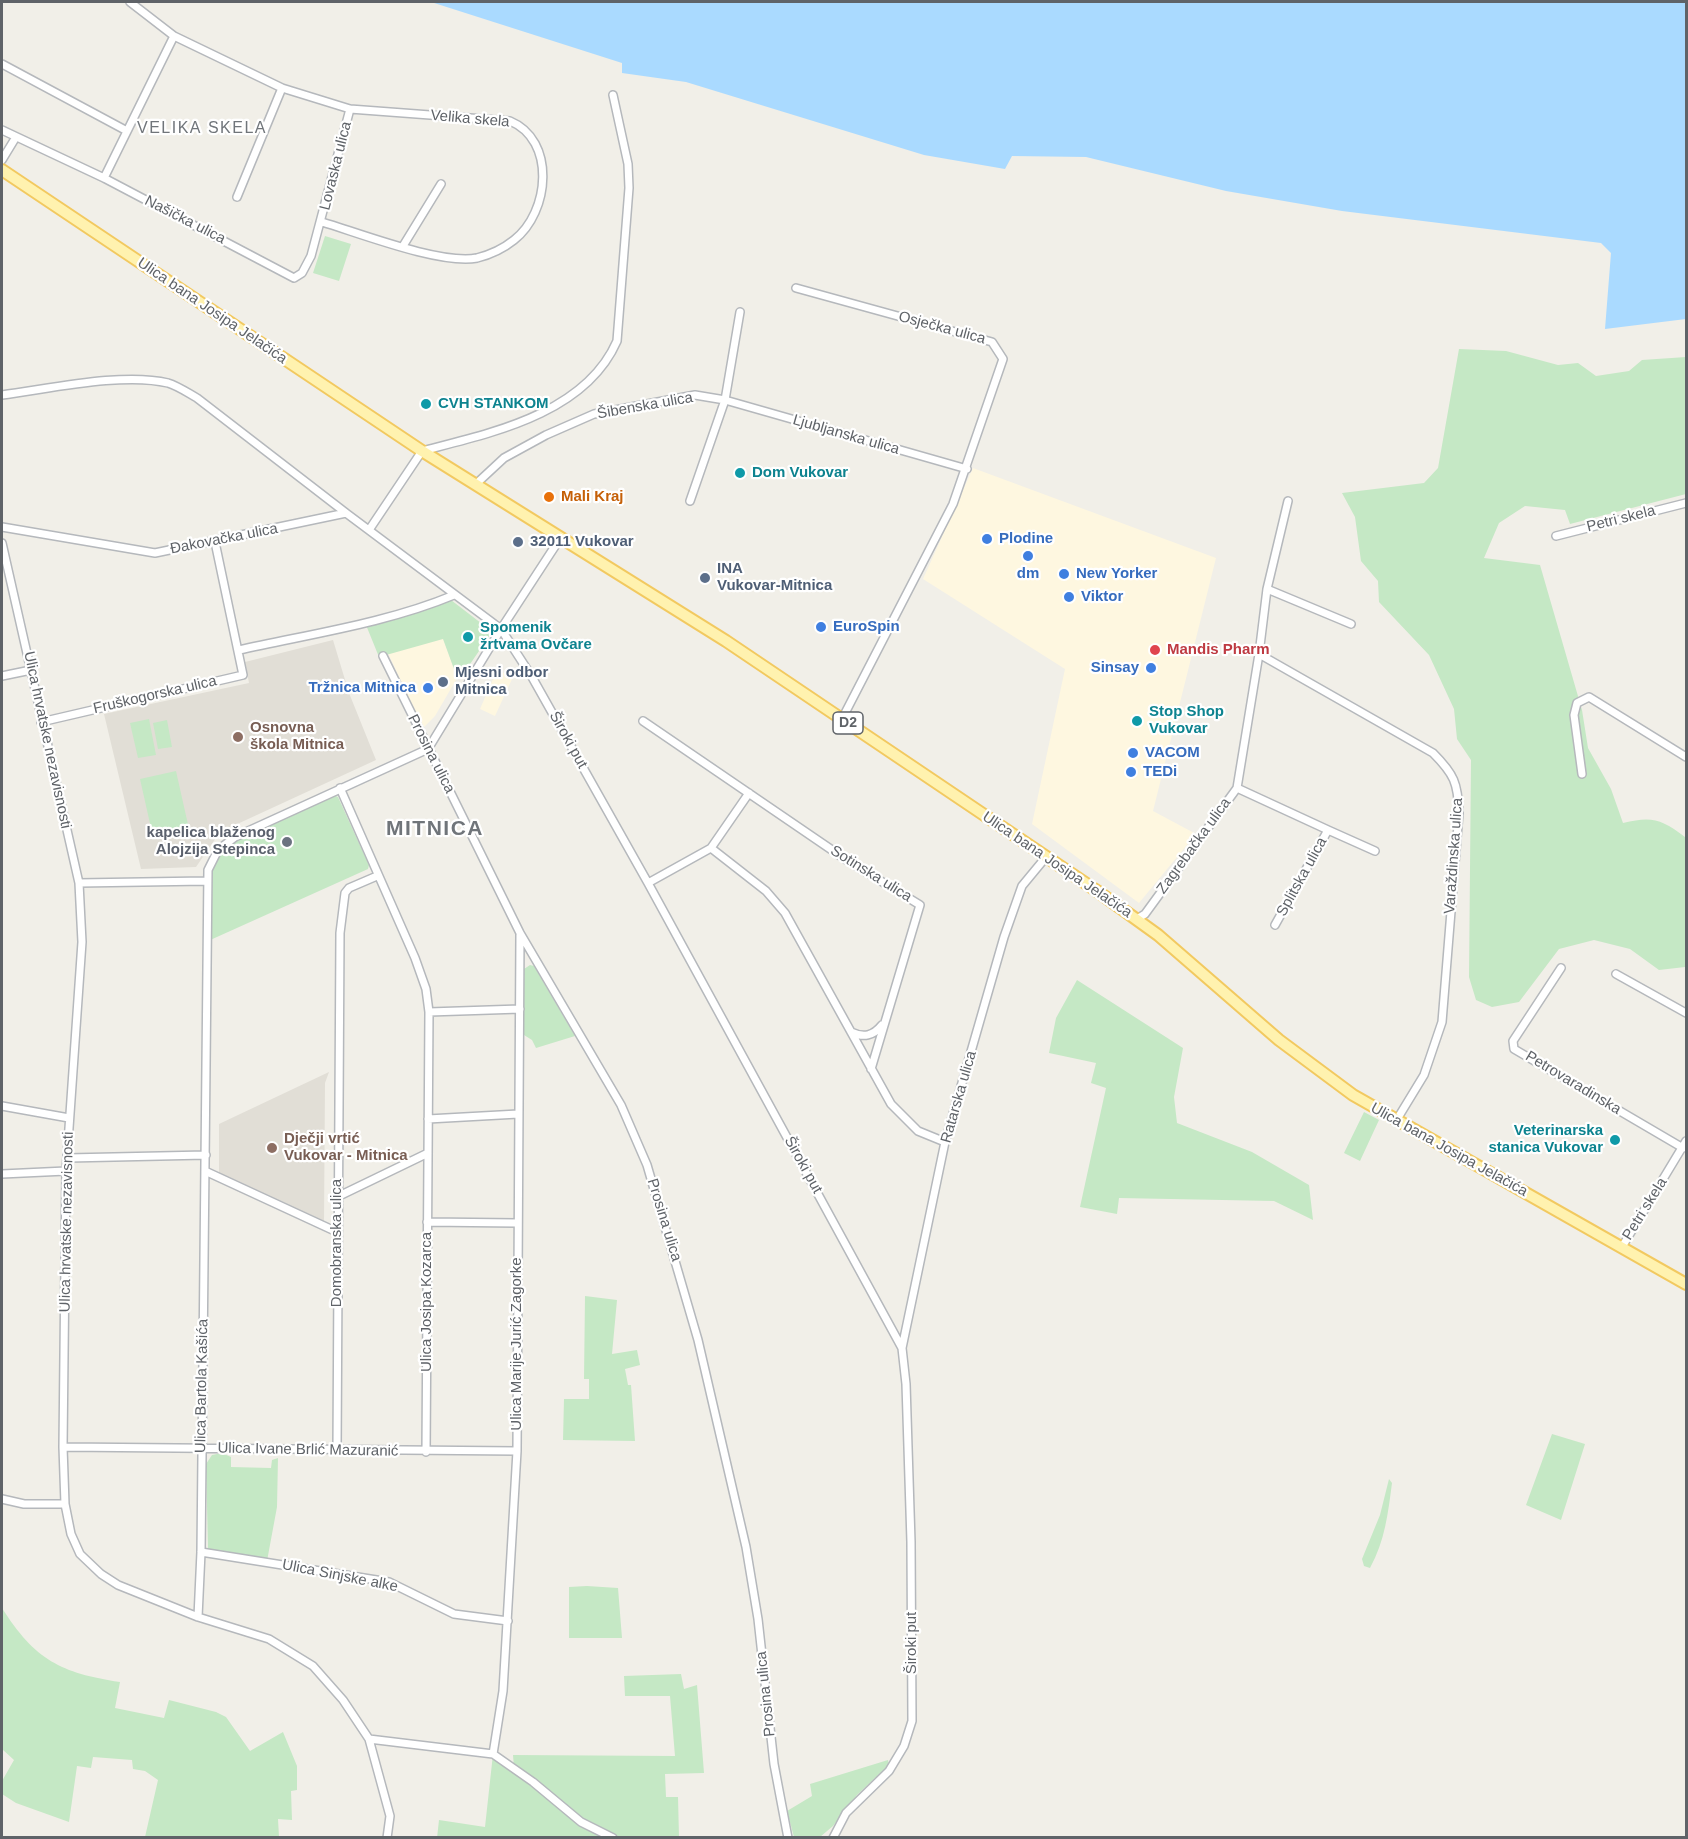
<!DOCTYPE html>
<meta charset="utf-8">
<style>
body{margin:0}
#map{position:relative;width:1688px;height:1839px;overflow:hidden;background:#f1efe8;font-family:Helvetica,sans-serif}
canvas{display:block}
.frame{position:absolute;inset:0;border:3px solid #5f6368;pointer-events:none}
</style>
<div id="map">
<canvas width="1688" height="1839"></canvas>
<div class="frame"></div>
</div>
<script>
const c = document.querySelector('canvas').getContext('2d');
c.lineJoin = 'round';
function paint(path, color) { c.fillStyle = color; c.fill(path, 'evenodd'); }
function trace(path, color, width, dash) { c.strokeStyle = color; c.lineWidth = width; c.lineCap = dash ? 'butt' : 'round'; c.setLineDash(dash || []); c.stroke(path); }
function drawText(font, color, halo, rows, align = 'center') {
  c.font = font + ' Helvetica,sans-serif'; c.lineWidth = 4.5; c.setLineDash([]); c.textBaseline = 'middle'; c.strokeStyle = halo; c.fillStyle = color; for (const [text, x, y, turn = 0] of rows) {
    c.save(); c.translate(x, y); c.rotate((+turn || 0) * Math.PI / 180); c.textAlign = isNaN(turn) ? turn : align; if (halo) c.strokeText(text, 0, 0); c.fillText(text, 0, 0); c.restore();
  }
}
const commercial = new Path2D(`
 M973,468L1216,558L1153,811L1196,834L1139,903L1032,824L1065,669L923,579Z
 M443,638L454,669L460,673L435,716L423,728L388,653Z
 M497,670L513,677L495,716L480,709Z`);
const education = new Path2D(`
 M333,640L349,693L376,760L220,832L196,867L141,869L104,714L249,683L245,662Z
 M329,1072L325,1083L324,1221L219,1173V1124Z`);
const green = new Path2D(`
 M325,236L351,244L339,281L313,273Z
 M1459,349L1506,351L1558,365L1578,363L1596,376L1629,371L1642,360L1686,357V494L1570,524L1565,510L1525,506L1499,523L1484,558L1540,565L1582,710L1588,748L1611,789L1623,823C1652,816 1661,819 1685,837V967L1659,970L1630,949L1594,940L1559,949L1519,1002L1492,1007L1476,1000L1469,977L1471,760L1457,739L1454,709L1429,655L1379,602L1378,581L1361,561L1355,517L1342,493L1424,483L1438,468Z
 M451,600L490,630V635L466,670L462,667L458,672L454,669L443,639L379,657L366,625Z
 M149,719L156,755L138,758L130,723Z
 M167,720L172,747L158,749L153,723Z
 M176,771L189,829L153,837L140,779Z
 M334,795L338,797L369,865L368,869L208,941C209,916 203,881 215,858C228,836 308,807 334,795Z
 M530,965L534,966L575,1036L536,1048L532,1040L524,1035V969Z
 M1077,980L1183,1048L1174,1097L1177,1123L1252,1152L1309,1185L1313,1220L1274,1201L1119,1198L1117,1214L1080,1207L1106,1088L1091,1083L1096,1063L1049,1053L1056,1018Z
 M1364,1112L1379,1120L1360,1161L1344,1153Z
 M585,1296L617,1300L612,1354L637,1350L640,1365L625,1369L628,1385H631L635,1441L563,1440L564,1399H589V1379H584Z
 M1552,1434L1585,1444L1561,1520L1526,1505Z
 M222,1453L231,1457V1467L271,1468L272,1460L278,1458L277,1507L267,1561L211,1551L208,1548L206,1464L212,1455Z
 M1389,1479L1392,1483C1388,1513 1385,1541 1370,1568L1364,1566L1362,1559L1380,1515Z
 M587,1586L618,1588L622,1638H569V1587Z
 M2,1608C35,1660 61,1673 120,1682L115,1708L164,1718L169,1700L216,1712L226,1717L250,1751L283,1732L297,1766V1790L291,1791L292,1820L278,1819L279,1837H145L158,1780L145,1771L133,1769L132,1760L93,1757L91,1768L77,1766L69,1822L16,1803L2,1794V1781L14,1760L2,1749Z
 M681,1674L684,1689L697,1685L704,1773L665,1774L666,1797H678L679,1837L613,1838L604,1834V1838H437L439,1820L485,1827L493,1754L514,1768L513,1755L675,1756L670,1696H625L624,1676Z
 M888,1760L889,1765L857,1795L833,1826L820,1837H794L787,1811L812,1796L810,1784Z`);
const water = new Path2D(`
 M431,2H1686V319L1605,329L1611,253L1601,243L1342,211L1226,191L1086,157L1012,156L1005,169L924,155L686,82L622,73V63Z`);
const street = new Path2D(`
 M130,2L174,36L282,88L350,109L510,121C556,140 550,212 514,240C504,248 489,255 477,258C441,265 359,233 322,222
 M2,64L127,131
 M2,130L104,178L294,278L302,273L311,256L350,109
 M2,160L16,137
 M104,178L174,36
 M237,197L282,88
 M403,246L441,184
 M796,288L992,342L1003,359L953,504L842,719
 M2,395C49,389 123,372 168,383C178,386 188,393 197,398L346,513
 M476,484L504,458L546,435L594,414L695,395L725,400L967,469
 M690,501L725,400L740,312
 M2,527L155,553L346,513L501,629L428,749L235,837L218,850L208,870L201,1552L198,1617
 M369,530L422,451C491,433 585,414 617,341L629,188L628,164L613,95
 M1556,536L1686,503
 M561,537L501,629L532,677L648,883L902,1348L906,1384L911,1542L912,1721L904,1746L889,1771L846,1813L833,1838
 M2,543L79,883L82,942L66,1171L63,1447L65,1504L71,1534L80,1554L101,1574L118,1585L198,1617L269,1639L313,1666L343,1700L369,1739L390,1816L387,1838
 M1267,589L1351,624
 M239,650C310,634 387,623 454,595
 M1259,654L1433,753C1454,774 1458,783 1459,813L1442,1022L1424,1075L1396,1121
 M383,656L520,933L621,1105L647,1165L698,1340L746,1547L758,1619L774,1764L788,1838
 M2,676L31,670
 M643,721L848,861L920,905L871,1069
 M41,722L243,675L215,542
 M1582,774L1574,715L1577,703L1589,697L1686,757
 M340,788L415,958L426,989L429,1012L426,1452
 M1237,788L1328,830L1275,925
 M1328,830L1375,851
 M711,848L766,891L785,913L891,1104L918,1131L945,1142
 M79,883L206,881
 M648,883L711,848L749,793
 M1137,919L1145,914L1237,788L1259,654L1267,589L1288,501
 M1561,968L1513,1041L1514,1049L1683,1148
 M1616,974L1686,1013
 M429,1012L520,1009
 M851,1032C864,1038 873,1036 882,1025
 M2,1106L69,1118
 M428,1119L518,1114
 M68,1158L206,1155
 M205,1171L337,1232
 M2,1174L66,1171
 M337,1197L428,1153
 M427,1222L517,1223
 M1622,1247L1686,1141
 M902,1348L945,1142L1004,937L1022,886L1046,857
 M63,1447L517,1451
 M337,1450L340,933L345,893L349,888L377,876
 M2,1499L24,1504H65
 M201,1552L389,1582L454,1614L508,1621
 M369,1739L493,1754L533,1782L581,1822L613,1838
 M493,1754L503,1691L517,1451L520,935`);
const primary = new Path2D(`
 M2,170L422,451L726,641L1097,891L1158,935L1279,1040L1353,1095L1686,1284`);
const markers = [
 [426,404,6,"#0f9aa8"],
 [740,473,6,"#0f9aa8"],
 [549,497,6,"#e8710a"],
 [987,539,6,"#3f7fe0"],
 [518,542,6,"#5c6f8a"],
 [1028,556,6,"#3f7fe0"],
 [1064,574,6,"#3f7fe0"],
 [705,578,6,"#5c6f8a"],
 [1069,597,6,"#3f7fe0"],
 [821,627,6,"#3f7fe0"],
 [468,637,6,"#0f9aa8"],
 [1155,650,6,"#e0444e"],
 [1151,668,6,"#3f7fe0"],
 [443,682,6,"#5c6f8a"],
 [428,688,6,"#3f7fe0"],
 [1137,721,6,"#0f9aa8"],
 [238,737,6,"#8d6e63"],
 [1133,753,6,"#3f7fe0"],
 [1131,772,6,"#3f7fe0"],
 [287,842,6,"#6b7280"],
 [1615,1140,6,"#0f9aa8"],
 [272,1148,6,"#8d6e63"]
];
const shields = [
 [848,723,30]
];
const shieldNames = [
 ["D2",848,723]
];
const streetNames = [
 ["Velika skela",470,119,5],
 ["Lovaska ulica",336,166,-76],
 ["Našička ulica",185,220,27],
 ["Ulica bana Josipa Jelačića",212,311,34],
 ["Osječka ulica",942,328,15],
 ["Šibenska ulica",645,406,-10],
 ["Ljubljanska ulica",846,435,16],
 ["Petri skela",1621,519,-14],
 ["Đakovačka ulica",224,539,-11],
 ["Fruškogorska ulica",155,695,-13],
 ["Ulica hrvatske nezavisnosti",47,740,78],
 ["Široki put",568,740,61],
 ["Prosina ulica",431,754,63],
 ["Zagrebačka ulica",1194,846,-54],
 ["Varaždinska ulica",1454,856,-86],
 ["Ulica bana Josipa Jelačića",1057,865,34],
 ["Sotinska ulica",871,874,32],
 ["Splitska ulica",1302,877,-61],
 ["Petrovaradinska",1573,1083,31],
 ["Ratarska ulica",959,1097,-74],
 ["Ulica bana Josipa Jelačića",1449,1150,29],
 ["Široki put",803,1165,61],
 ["Petri skela",1645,1209,-58],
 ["Prosina ulica",664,1220,73],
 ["Ulica hrvatske nezavisnosti",67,1222,-89],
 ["Domobranska ulica",337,1243,-90],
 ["Ulica Josipa Kozarca",427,1302,-90],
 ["Ulica Marije Jurić Zagorke",517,1344,-90],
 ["Ulica Bartola Kašića",202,1386,-89],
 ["Ulica Ivane Brlić Mazuranić",308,1450,1],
 ["Ulica Sinjske alke",340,1576,11],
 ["Široki put",912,1643,-90],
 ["Prosina ulica",766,1694,-96]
];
const cultureNames = [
 ["CVH STANKOM",438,404],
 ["Dom Vukovar",752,473],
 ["Spomenik",480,628],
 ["žrtvama Ovčare",480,645],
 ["Stop Shop",1149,712],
 ["Vukovar",1149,729],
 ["Veterinarska",1603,1131,"right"],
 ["stanica Vukovar",1603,1148,"right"]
];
const foodNames = [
 ["Mali Kraj",561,497]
];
const shopNames = [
 ["Plodine",999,539],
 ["dm",1028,574,"center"],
 ["New Yorker",1076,574],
 ["Viktor",1081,597],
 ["EuroSpin",833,627],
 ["Sinsay",1139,668,"right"],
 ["Tržnica Mitnica",416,688,"right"],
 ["VACOM",1145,753],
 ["TEDi",1143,772]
];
const serviceNames = [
 ["32011 Vukovar",530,542],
 ["INA",717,569],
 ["Vukovar-Mitnica",717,586],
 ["Mjesni odbor",455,673],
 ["Mitnica",455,690]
];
const healthNames = [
 ["Mandis Pharm",1167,650]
];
const educationNames = [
 ["Osnovna",250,728],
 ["škola Mitnica",250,745],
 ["Dječji vrtić",284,1139],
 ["Vukovar - Mitnica",284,1156]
];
const worshipNames = [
 ["kapelica blaženog",275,833],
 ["Alojzija Stepinca",275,850]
];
const neighbourhoodNames = [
 ["VELIKA SKELA",202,129]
];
const districtNames = [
 ["MITNICA",435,829]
];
paint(commercial, '#fef7e0');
paint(education, '#e1ded6');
paint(green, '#c5e8c5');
paint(water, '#aadaff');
trace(street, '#b5b8bc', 10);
trace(primary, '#f2c960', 14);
trace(street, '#fff', 7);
trace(primary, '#fff2af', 10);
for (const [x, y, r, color] of markers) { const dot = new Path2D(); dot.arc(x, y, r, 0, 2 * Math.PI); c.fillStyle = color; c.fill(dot); trace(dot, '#fff', 2); }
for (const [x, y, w] of shields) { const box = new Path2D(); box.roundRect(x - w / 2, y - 11, w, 22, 4.5); c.fillStyle = '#fff'; c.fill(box); trace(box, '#5f6368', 1.5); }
drawText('bold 14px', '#5f6368', null, shieldNames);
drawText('15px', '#5f6368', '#fff', streetNames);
drawText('bold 15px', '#0d838f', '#fff', cultureNames, 'left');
drawText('bold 15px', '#c56008', '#fff', foodNames, 'left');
drawText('bold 15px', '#366cbe', '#fff', shopNames, 'left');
drawText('bold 15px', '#4e5e75', '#fff', serviceNames, 'left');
drawText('bold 15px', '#be3a42', '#fff', healthNames, 'left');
drawText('bold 15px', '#785e54', '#fff', educationNames, 'left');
drawText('bold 15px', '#5b616d', '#fff', worshipNames, 'right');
c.letterSpacing = '1.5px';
drawText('16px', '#70757a', '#fff', neighbourhoodNames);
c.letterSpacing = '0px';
c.letterSpacing = '1.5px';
drawText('bold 21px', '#70757a', '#fff', districtNames);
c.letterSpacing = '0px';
</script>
